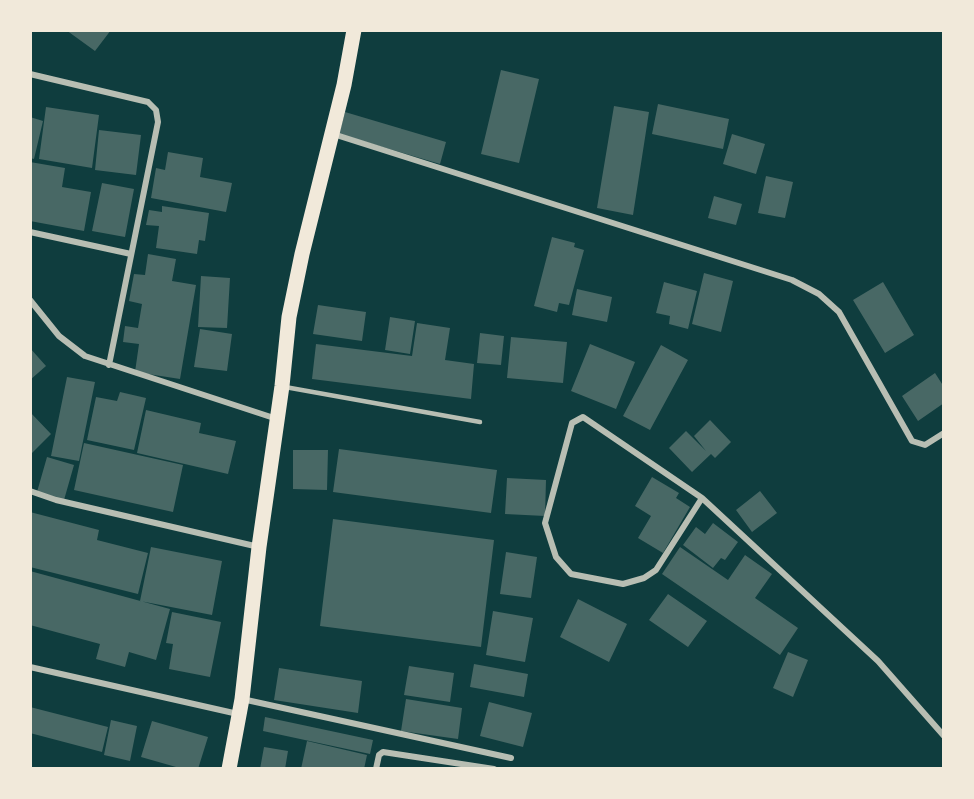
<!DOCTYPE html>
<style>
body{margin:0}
#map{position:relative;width:974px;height:799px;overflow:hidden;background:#0f3d3e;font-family:Spectral,serif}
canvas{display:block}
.frame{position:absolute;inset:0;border:32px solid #f1e9da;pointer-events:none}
</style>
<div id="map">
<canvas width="974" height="799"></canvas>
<div class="frame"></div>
</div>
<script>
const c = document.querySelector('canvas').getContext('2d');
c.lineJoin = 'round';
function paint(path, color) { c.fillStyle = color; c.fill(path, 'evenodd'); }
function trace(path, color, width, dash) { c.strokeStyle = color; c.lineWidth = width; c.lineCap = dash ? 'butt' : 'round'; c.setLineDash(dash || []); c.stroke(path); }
const building = new Path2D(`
 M66,30H111L95,51Z
 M501,70L539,79L519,163L481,154Z
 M658,104L729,119L723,149L652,134Z
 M614,106L649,112L633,215L597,208Z
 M46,107L99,115L92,168L39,159Z
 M345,112L446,142L440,164L339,134Z
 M30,117L43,121L34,159L30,158Z
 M99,130L141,135L136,175L95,170Z
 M732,134L765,144L756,174L723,164Z
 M168,152L203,158L200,177L232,183L226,212L151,198L156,168L165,170Z
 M30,162L65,168L62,187L91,192L84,231L30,221Z
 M766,176L793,182L785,218L758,213Z
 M102,183L134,189L125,237L92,231Z
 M714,196L742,204L736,225L708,218Z
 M162,206L209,213L205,241L199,240L197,254L156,248L159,226L146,225L149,210L162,212Z
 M552,237L575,243L574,247L584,250L569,305L559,303L557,312L534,306Z
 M148,254L176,259L172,281L196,285L180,379L135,372L139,344L123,342L125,326L138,328L142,304L129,301L134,274L145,275Z
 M704,273L733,281L721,332L692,324Z
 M201,276L230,278L227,328L198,327Z
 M664,282L697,291L688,329L669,324L670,316L656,313Z
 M883,282L914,335L885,353L853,300Z
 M577,289L612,297L607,322L572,315Z
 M318,305L366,312L362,341L313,334Z
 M390,317L415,321L410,354L385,350Z
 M417,323L450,328L445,360L474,364L471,399L312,379L316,344L412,356Z
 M200,329L232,334L227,371L194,367Z
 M480,333L504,336L501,365L477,363Z
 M511,337L567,342L563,383L507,378Z
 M590,344L635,362L616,409L571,391Z
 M661,345L688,360L650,430L623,416Z
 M30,348L46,366L30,380Z
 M935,373L944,387V403L918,421L902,396Z
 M67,377L95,382L79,461L51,456Z
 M120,392L146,398L134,450L87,440L96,397L117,401Z
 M146,410L201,423L199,433L236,441L228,474L137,453Z
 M30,412L51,434L30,455Z
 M710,420L731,442L715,458L711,454L692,472L669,448L686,431L706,451L694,436Z
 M84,443L183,465L173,512L74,490Z
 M339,449L497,470L491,513L333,492Z
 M293,450H328L327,490L293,489Z
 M47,457L74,465L64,500L37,492Z
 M652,477L679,493L676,498L690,507L663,553L638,538L651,516L635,506Z
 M507,478L546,480L545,516L505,514Z
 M760,491L777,513L752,532L736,510Z
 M30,512L99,530L97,540L148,553L138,594L30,567Z
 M333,519L494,540L481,647L320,626Z
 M713,523L738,542L725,560L721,558L713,568L683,545L696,527L705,534Z
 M151,547L222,561L212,615L140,601Z
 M680,547L728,580L745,555L772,574L755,598L798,628L780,655L662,574Z
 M506,552L537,557L531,598L500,594Z
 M30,571L170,609L156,660L129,652L125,667L96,659L100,644L30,625Z
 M668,594L707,621L688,647L649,620Z
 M578,599L627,624L609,662L560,637Z
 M493,611L533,618L525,662L486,655Z
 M172,612L221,622L210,677L169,669L173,644L166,643Z
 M788,652L808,660L793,697L773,688Z
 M474,664L528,674L524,697L470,687Z
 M409,666L454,673L450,702L404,695Z
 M279,668L362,681L358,713L274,700Z
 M406,699L462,708L458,739L401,731Z
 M489,702L532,713L523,747L480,736Z
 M30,707L108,727L102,752L30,733Z
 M265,717L373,740L370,754L263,731Z
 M111,720L137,726L130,761L104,755Z
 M152,721L208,737L198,769H183L141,757Z
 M307,741L367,755L364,769H301Z
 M264,747L288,751L285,769H260Z`);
const service = new Path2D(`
 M285,387L480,422`);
const minor = new Path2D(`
 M30,74L148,102L156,110L158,122L109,365
 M333,134L792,280L819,294L839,312L912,441L925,445L944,433
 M30,232L131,254
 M30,300L59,336L85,356L277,419
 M30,491L56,500L259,547
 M702,498L656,570L644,578L623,584L571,574L556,557L545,523L572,423L583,417L702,498L878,661L944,736
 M30,667L238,714
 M242,699L511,758
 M376,769L379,755L383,752L494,769`);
const primary = new Path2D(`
 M229,769L242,699L259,547L282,386L289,317L302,254L344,85L354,30`);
paint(building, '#486865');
trace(service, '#b8beb3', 4.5);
trace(minor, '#b8beb3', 6);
trace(primary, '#f1e9da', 15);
</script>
